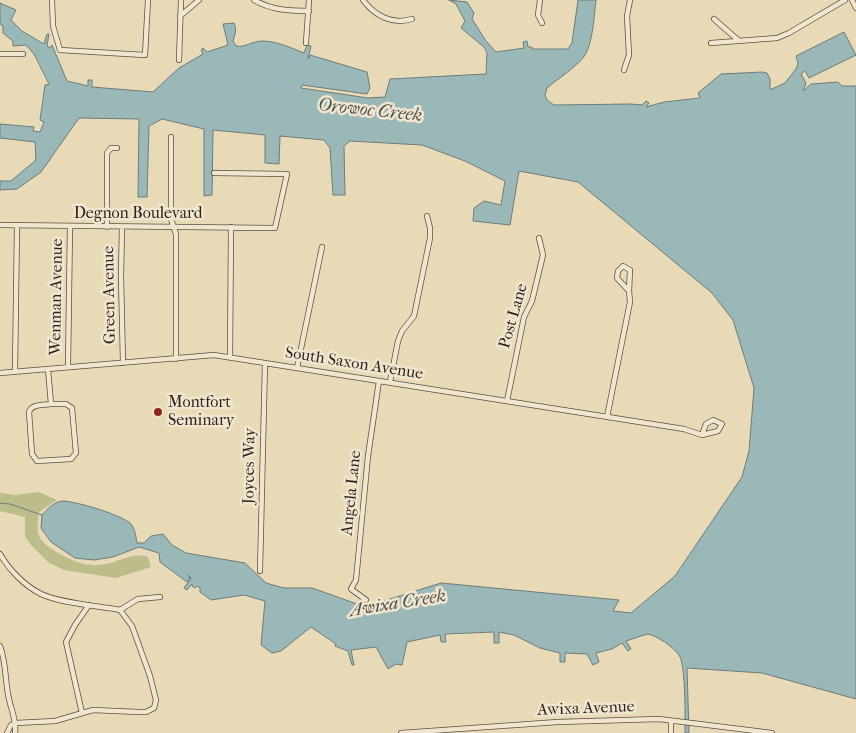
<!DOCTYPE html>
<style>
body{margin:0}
canvas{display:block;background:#e8d9b7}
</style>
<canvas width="856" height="733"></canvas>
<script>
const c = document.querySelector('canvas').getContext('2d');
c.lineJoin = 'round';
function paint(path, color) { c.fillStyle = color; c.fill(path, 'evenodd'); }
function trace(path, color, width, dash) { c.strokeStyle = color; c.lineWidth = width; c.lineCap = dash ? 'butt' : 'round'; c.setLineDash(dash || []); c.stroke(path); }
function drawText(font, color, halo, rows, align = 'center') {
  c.font = font + ' "IM FELL French Canon",serif'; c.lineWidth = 5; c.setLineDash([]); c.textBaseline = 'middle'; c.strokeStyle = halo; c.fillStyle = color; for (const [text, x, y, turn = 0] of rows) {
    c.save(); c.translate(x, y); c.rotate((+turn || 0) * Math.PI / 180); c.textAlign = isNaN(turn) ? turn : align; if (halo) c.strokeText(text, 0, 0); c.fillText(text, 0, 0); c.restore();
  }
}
const green = new Path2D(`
 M39,492L57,500L39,512C36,533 36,539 55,551C71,561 87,568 106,564C120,561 134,552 148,557L151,567L116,578L64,570L49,563L30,544L25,536V517L0,511V493L15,495Z`);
const water = new Path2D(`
 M449,0L467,2L474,13L472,19L486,41L496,52L524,48L523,42L527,41L528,47H532V49H568L572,43L578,0H596C594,15 593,46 583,58C573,69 559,78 547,88L545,95L547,100L554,105L631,104L642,105L646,101L649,103L646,107L664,102L700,98L698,93L721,74L762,72L767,73L770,79V89H772L785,83L796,69L798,63L796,56L844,32L856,55L809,78L805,71L801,74L806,83L803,91L811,84L838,82L842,86H856V699L762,673L687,668L689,733H685C685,718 686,665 679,655C672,646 658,636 647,634L626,641L631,649L628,651L622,643L612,649L596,653L599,662L593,665L587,654L565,653V662H560V653L540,648L514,635L499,632V643H494V632L445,634L446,642H441L440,635L407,642L402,665L396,664L388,669L376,647L351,650L354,665H352L348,651L335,646L336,644L311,627L281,651L272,653L261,645L265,601L244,595L211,600L200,592V588L197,586L195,588L192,586V584L187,590L184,588L191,578L188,575L190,578L187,582L160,562L159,553L139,547L113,557L94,560L75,558L51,542L41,528L42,515C48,508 55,501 64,501C78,502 122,515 131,524C135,529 136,537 137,543H144L151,536L163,534L172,545L186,553L245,563L266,583L284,588H312L360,605L374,604L441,583L619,600L613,611L631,613L675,576L742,477L749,451L754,388L733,320L712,293L578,182L519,171L510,225L473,221L474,208L484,201L501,205L505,181L465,161L422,145L350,141L344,146L345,195H333L330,148L324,140L280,136L279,164L265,163V135L213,130L212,195L204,196V129L162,119L149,126L147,197H138L139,119L79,118L41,172L17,189L0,190V181H11L36,160L35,142L0,138V124L34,127L33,131L40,132L44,122L40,120L45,85L49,84L34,54L26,45L13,46V41L3,33V26L0,24V3L16,10L11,20L22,31L44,44L47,34H49L47,46L50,48L52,45L67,81L88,86V80H92V87L153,92L179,68L203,54L201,50L203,48L207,52L228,45L223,24L234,23C237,30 235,34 233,41L236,46C244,48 253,41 262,41C277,41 291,48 304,53L307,45L311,46L308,59L310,55L367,72L370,88L367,94L302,85L301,88L368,98L385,97L390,79L486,74L487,53L484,47L461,28L465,21L456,4Z`);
const stream = new Path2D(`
 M0,503L10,504L42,515`);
const minor = new Path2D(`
 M52,0L53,26L60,50L145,55L148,0
 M254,0C271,10 289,11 309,11
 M363,0C375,16 392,25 412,19
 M540,0L538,15L542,23
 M852,0L856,8
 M180,16L199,0
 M714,19L738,40
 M306,43L309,0
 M711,43L777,38L789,33L845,0
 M0,54H23
 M179,60L181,0
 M624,70L629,55L627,16L630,0
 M171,137V219L176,234V359
 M0,225L275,228L287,174L214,173
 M107,227V153L111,148H117
 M122,227L121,276L123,363
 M230,357L231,227
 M68,367L70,226
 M297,368L322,247
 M48,369L51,404C43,405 32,404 29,412L32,454L37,461L71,459L76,453L72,408L66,404H51
 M15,371L17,226
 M0,373L214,355L684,429L702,435L718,431L722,424L713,420L706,424L702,435
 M390,382L398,341L402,331L414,316L430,238V228L427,216
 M507,401L524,317L532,301L543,255L539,238
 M607,417L630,302L629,291L630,270L623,266L618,271L617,278L629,291
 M0,554C9,570 25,586 41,594C60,603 98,606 120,610
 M260,571L265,363
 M366,600L351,589L356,580L368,456L379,381
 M120,610L138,599L160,597
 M0,646C6,662 5,678 8,694C10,708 17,719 15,733
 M82,713L66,642L75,625L89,605
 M671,721V733
 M7,733L11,725L16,723L55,721L93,710L138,712H146L154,708L156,700L150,676L132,626L120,610
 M401,733L558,722L659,719L772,733`);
const markers = [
 [158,412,5,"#8f2418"]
];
const streetNames = [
 ["Degnon Boulevard",138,214],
 ["Green Avenue",110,295,-91],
 ["Wenman Avenue",57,297,-89],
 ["Post Lane",514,316,-74],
 ["South Saxon Avenue",354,364,9],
 ["Joyces Way",250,466,-89],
 ["Angela Lane",352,493,-84],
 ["Awixa Avenue",586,709,-2]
];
const poiNames = [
 ["Montfort",168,403],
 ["Seminary",168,421]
];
const waterNames = [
 ["Orowoc Creek",370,111,6],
 ["Awixa Creek",398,604,-9]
];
paint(green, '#bdbd89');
paint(water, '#9ab8b8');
trace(water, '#6e7b79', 1);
trace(stream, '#6e7b79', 1);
trace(minor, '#5b4e42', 6);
trace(minor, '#f0e6d0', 4.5);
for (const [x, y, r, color] of markers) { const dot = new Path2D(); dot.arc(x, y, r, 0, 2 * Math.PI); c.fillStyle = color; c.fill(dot); trace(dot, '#f0e6d0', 2); }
drawText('16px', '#2c201b', '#f0e6d0', streetNames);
drawText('16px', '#2c201b', '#f0e6d0', poiNames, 'left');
drawText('italic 18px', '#4d4e4a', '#f0e6d0', waterNames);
</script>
